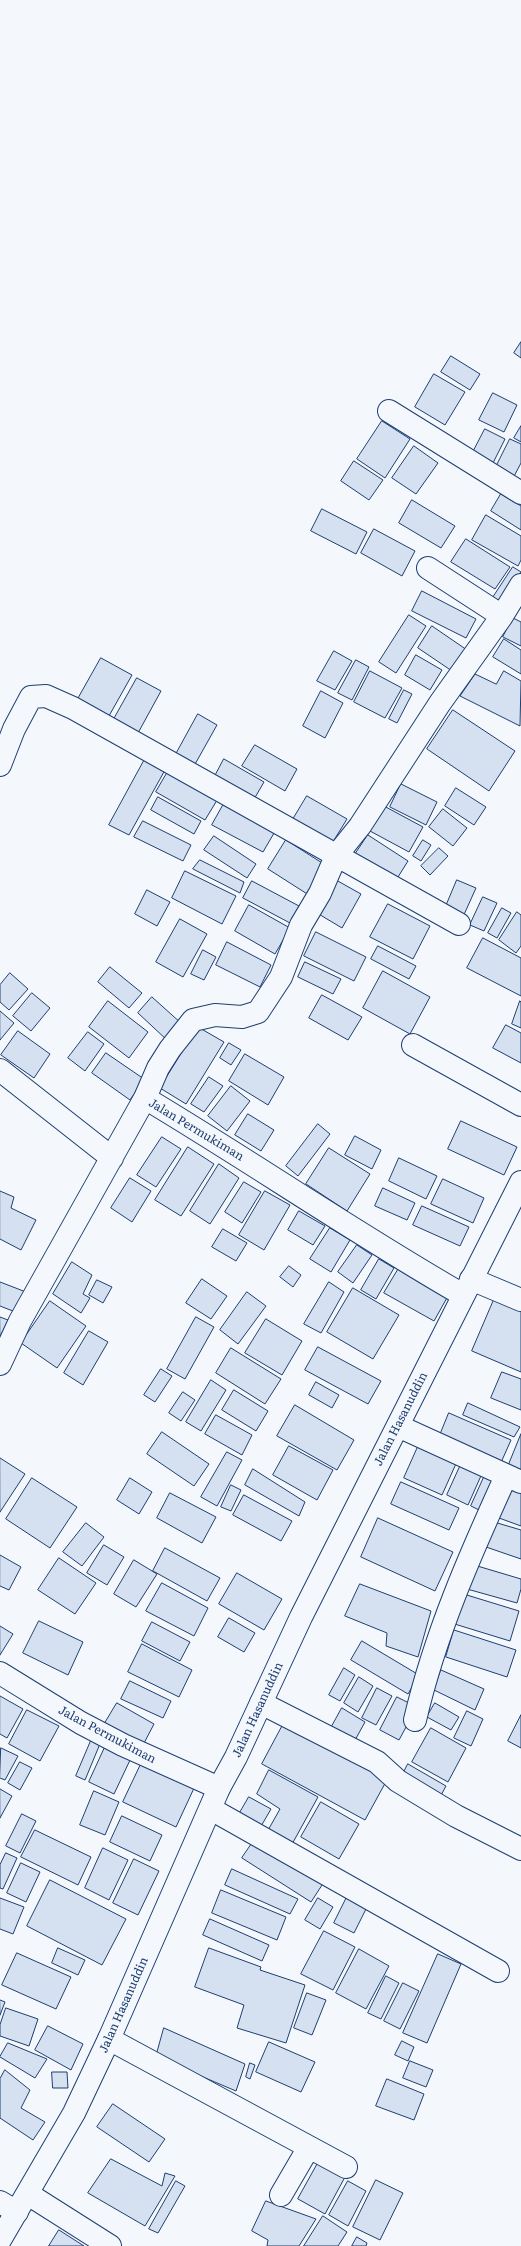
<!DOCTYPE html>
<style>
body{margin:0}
canvas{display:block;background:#f4f7fb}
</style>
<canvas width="521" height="2246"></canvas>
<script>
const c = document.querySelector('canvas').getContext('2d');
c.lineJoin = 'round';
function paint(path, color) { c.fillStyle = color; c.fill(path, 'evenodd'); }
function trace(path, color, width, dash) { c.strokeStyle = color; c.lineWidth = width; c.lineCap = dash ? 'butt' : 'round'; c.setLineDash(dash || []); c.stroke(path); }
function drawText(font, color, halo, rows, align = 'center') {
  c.font = font + ' Literata,serif'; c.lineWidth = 3; c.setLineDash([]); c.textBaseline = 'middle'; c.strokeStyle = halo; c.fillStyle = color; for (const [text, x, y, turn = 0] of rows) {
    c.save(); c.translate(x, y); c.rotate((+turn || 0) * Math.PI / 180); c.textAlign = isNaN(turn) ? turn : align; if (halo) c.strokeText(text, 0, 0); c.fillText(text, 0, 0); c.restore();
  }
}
const building = new Path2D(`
 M521,342V358L514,353Z
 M451,356L480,374L470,390L441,372Z
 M434,374L465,392L445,425L415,407Z
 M493,393L517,405L504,432L479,420Z
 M382,421L410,439L385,478L357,459Z
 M521,426V442L514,438Z
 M485,429L505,439L490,469L470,458Z
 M510,439L521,444V463L511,482L493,473Z
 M414,446L438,463L416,494L392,478Z
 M354,461L383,480L369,500L341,481Z
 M501,494L521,506V530L491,511Z
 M412,500L455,526L441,548L399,523Z
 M322,509L367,532L356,554L311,531Z
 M486,515L521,536V560L518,566L472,540Z
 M374,529L415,551L402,576L361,553Z
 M466,539L510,567L495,589L451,562Z
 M513,567L521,572L500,604L492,599Z
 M422,591L476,619L466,638L412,611Z
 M409,615L426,626L396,673L379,662Z
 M513,618L521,622V646L503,637Z
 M432,626L467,650L452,671L418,648Z
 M504,639L521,650V674L493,657Z
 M334,651L352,661L335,690L317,681Z
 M416,655L442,670L430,690L405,675Z
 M101,658L132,675L105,723L74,706Z
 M356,660L369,667L352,700L338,693Z
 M370,671L402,688L385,718L354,702Z
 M504,671L521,681L520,726L460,696L475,674L496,684Z
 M137,678L161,691L138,733L114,719Z
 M404,690L412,694L397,723L389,719Z
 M321,691L343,703L325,738L303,726Z
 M453,710L515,751L489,791L427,749Z
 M198,714L217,725L194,766L175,756Z
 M255,745L297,769L285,791L242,766Z
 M145,759L165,770L129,835L109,825Z
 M224,759L264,782L253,801L214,778Z
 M170,768L219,797L205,820L156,792Z
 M401,784L437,802L426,825L390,807Z
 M456,788L486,807L474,825L445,806Z
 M307,796L347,819L331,845L292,821Z
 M158,797L201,821L194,834L151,810Z
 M226,800L277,828L263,852L212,825Z
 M384,806L423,827L409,852L370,831Z
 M443,809L467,828L453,846L429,827Z
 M143,821L191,845L183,861L134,837Z
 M368,835L408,861L393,885L352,859Z
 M214,836L256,864L247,878L204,850Z
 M286,840L330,868L312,897L268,869Z
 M423,840L431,845L421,861L413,856Z
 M439,848L448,856L430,875L421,866Z
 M200,860L244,882L240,893L193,869Z
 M185,871L236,896L222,924L172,898Z
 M336,880L361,894L342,928L317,913Z
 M457,880L476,888L462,919L444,911Z
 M252,881L299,906L290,923L243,898Z
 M147,890L170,902L157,926L135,914Z
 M483,897L497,903L484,931L470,925Z
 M388,904L430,926L413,959L370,937Z
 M249,905L290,928L275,954L235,931Z
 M502,908L511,913L497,938L488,933Z
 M517,912L521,915V946L516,953L499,940Z
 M180,919L207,934L183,977L156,962Z
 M316,932L366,957L354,981L304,956Z
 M483,938L521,958V996L467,968Z
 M227,942L271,965L260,987L216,965Z
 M378,946L416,966L409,979L371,959Z
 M203,950L216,957L204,980L191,974Z
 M305,962L341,979L333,994L298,977Z
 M110,967L142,993L129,1008L98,982Z
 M383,971L430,997L410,1034L363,1008Z
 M10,973L28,989L9,1010L0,1002V985Z
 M32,993L50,1008L31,1031L13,1016Z
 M322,995L362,1017L348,1040L309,1018Z
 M152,997L182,1024L168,1041L138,1013Z
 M108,1001L148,1032L129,1058L89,1027Z
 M520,1001L521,1002V1028L512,1024Z
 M0,1011L14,1023L0,1040Z
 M506,1025L521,1033V1063L493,1048Z
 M198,1027L224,1042L186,1104L160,1088Z
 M18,1031L50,1054L34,1078L1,1055Z
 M88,1032L104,1044L85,1071L68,1058Z
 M229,1043L241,1050L231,1065L220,1058Z
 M106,1053L144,1079L130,1100L92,1073Z
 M245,1054L284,1077L268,1105L229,1081Z
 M209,1077L223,1086L204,1112L191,1104Z
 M231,1086L250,1101L227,1131L208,1116Z
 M248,1114L274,1130L261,1151L235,1135Z
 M461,1121L517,1147L504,1175L448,1149Z
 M318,1124L330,1134L298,1176L286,1166Z
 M355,1136L381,1150L372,1169L345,1155Z
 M162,1137L181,1149L156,1187L137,1175Z
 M188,1147L214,1164L181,1216L155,1200Z
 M329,1148L370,1174L347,1211L306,1184Z
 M399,1158L437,1176L426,1199L389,1181Z
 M219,1164L239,1178L210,1224L190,1211Z
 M130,1178L151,1191L132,1222L111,1208Z
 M443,1179L484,1198L473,1223L431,1204Z
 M244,1182L261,1192L242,1223L225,1212Z
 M383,1188L415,1203L407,1220L375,1206Z
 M0,1191L14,1197L11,1208L36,1220L21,1250L0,1239Z
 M265,1191L290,1205L264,1250L239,1235Z
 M422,1206L469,1227L460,1246L413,1225Z
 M299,1211L325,1226L313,1245L288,1230Z
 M330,1228L350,1240L331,1272L310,1259Z
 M223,1229L247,1243L236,1261L212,1247Z
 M357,1245L372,1255L353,1283L338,1272Z
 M379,1259L394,1268L376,1299L361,1290Z
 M72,1262L92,1275L83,1294L90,1298L81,1313L53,1294Z
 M289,1266L301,1275L293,1287L280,1277Z
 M399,1268L448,1296L434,1321L384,1293Z
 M202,1279L227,1296L211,1319L186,1303Z
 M97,1280L112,1287L103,1303L89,1295Z
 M0,1282L26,1292L18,1313L0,1306Z
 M329,1282L344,1292L321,1333L304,1324Z
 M353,1288L399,1315L373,1359L327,1332Z
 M247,1292L266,1306L238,1344L220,1330Z
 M496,1295L521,1305V1372L472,1351Z
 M50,1301L86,1326L57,1368L21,1343Z
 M0,1317L8,1320L0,1337Z
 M196,1317L214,1327L185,1379L167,1369Z
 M266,1319L302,1341L282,1375L245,1353Z
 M89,1331L108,1342L83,1385L64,1373Z
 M318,1347L381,1381L368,1404L305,1370Z
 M231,1348L281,1379L265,1404L216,1373Z
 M161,1369L172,1376L155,1402L144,1395Z
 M502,1372L521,1379V1410L491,1398Z
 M211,1380L226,1390L201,1431L186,1422Z
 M316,1382L339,1395L332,1408L309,1395Z
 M234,1390L268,1411L256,1431L222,1410Z
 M183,1392L195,1400L181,1421L169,1413Z
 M468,1403L520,1427L514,1437L463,1415Z
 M295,1405L354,1440L337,1470L277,1436Z
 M449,1413L511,1440L499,1467L438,1440Z
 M216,1415L252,1435L242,1455L205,1434Z
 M162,1432L209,1464L194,1486L147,1454Z
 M521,1434V1469L517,1479L505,1474Z
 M421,1440L459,1457L442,1495L404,1478Z
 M289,1446L333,1470L317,1500L273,1475Z
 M227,1452L242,1460L217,1506L201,1497Z
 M0,1458L25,1474L0,1512Z
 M463,1460L484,1469L468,1505L447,1495Z
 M253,1469L305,1502L299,1516L245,1485Z
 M485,1475L497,1481L483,1512L471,1506Z
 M32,1478L77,1507L50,1548L6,1519Z
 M130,1478L152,1492L139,1514L117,1500Z
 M401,1482L459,1508L449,1530L391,1504Z
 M511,1483L521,1486V1526L499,1518Z
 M231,1485L241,1490L231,1511L221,1507Z
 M170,1493L216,1517L202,1543L157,1518Z
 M244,1495L292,1521L281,1541L233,1515Z
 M378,1518L453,1552L435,1591L361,1557Z
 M494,1522L521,1530V1559L486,1547Z
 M86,1523L104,1537L82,1566L63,1552Z
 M104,1545L124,1557L107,1585L87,1573Z
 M165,1548L220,1578L207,1601L153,1571Z
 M0,1555L21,1567L9,1590L0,1586Z
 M59,1558L96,1583L75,1614L38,1590Z
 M134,1560L157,1574L136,1607L114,1594Z
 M474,1565L521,1579V1589L517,1603L467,1589Z
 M237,1573L282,1599L264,1630L219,1604Z
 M162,1583L208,1608L194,1636L146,1611Z
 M360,1584L431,1611L418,1657L386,1646L387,1633L345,1616Z
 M457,1592L519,1611L510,1641L448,1622Z
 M229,1618L255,1633L244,1652L218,1637Z
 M39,1621L83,1642L68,1675L23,1653Z
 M152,1622L190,1642L180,1661L142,1641Z
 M0,1626L13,1634L0,1655Z
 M454,1630L516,1650L507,1677L446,1657Z
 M362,1641L419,1675L408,1694L351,1660Z
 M142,1644L192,1670L179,1697L128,1672Z
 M344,1668L355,1675L340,1701L329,1695Z
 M441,1670L484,1689L475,1710L434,1690Z
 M359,1677L373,1686L358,1712L344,1703Z
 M130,1681L171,1701L163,1718L121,1699Z
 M377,1688L392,1696L376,1725L362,1718Z
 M0,1696L23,1709L7,1738L0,1734Z
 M397,1697L417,1707L399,1740L380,1730Z
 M117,1703L154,1724L143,1745L105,1723Z
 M435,1703L459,1717L451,1730L427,1717Z
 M342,1708L365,1722L354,1742L331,1728Z
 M27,1710L59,1726L40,1761L9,1744Z
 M467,1711L483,1719L471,1746L454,1738Z
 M521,1715V1748L508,1741Z
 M285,1721L388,1778L365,1820L262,1764Z
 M431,1728L466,1748L448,1782L412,1762Z
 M93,1736L102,1739L85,1780L76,1776Z
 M106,1745L131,1758L114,1794L89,1782Z
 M1,1748L18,1756L5,1780L0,1778Z
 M20,1762L32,1768L20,1790L8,1783Z
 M142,1762L195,1786L176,1827L123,1802Z
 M408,1764L446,1786L439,1799L401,1778Z
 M269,1770L318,1797L291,1846L267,1832L280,1809L257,1794Z
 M0,1789L12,1796L0,1818Z
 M94,1791L119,1802L105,1835L80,1825Z
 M249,1797L271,1809L260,1828L238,1816Z
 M321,1802L359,1824L339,1859L301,1837Z
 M22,1814L36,1821L20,1853L6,1846Z
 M122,1816L162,1835L150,1861L110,1842Z
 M35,1830L91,1857L78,1885L21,1857Z
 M255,1839L324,1882L311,1902L242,1858Z
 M103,1848L128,1860L109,1900L85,1888Z
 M6,1853L17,1858L3,1889L0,1888V1865Z
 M134,1859L159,1871L138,1915L113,1903Z
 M21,1863L40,1872L26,1902L7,1893Z
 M232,1869L298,1899L290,1914L225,1885Z
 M50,1880L126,1919L102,1965L27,1926Z
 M221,1890L286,1917L277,1940L212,1913Z
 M350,1891L370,1901L354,1933L334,1923Z
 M0,1898L24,1907L13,1934L0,1929Z
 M318,1898L333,1907L320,1929L305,1920Z
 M210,1919L269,1945L262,1961L203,1935Z
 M324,1931L355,1947L333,1990L301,1974Z
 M58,1948L85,1960L78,1975L52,1963Z
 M209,1948L261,1967L260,1970L305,1985L286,2043L237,2028L244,2005L195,1987Z
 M359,1949L389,1966L366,2009L336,1993Z
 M17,1953L71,1977L56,2009L2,1985Z
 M438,1954L461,1964L427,2043L403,2033Z
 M386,1976L399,1983L381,2019L368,2013Z
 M403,1983L419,1991L400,2029L384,2021Z
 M307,1993L326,2000L312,2035L294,2028Z
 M0,2000L5,2002L0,2015Z
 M6,2008L38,2019L29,2046L0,2036V2025Z
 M48,2026L83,2044L71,2070L35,2050Z
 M164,2028L245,2064L236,2091L156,2057Z
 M402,2041L414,2047L408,2061L395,2055Z
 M269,2042L315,2062L301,2092L256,2072Z
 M8,2043L47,2059L35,2078L0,2057Z
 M410,2061L433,2070L426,2087L403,2078Z
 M250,2063L255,2065L250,2079L246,2077Z
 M5,2070L30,2090L21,2108L45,2122L33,2140L0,2118V2079Z
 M52,2072H67L68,2088H53Z
 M387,2079L424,2094L414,2120L376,2106Z
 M113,2104L165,2139L149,2162L97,2127Z
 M111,2159L162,2186L165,2173L175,2176L145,2226L88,2193Z
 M318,2163L345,2177L325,2214L298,2199Z
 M376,2180L403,2193L380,2240L353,2227Z
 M176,2181L185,2186L158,2233L149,2229Z
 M348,2181L366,2191L348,2226L329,2215Z
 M266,2201L316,2219L299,2246H267L268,2240L252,2231Z
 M323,2216L347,2232L338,2246H304Z
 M59,2230L84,2246H49Z
 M357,2237L367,2243L366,2246H352Z`);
const street = new Path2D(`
 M389,411L521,493
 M502,616L521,585
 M0,765L14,729L31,697L46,696L73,708L459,924
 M413,1045L521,1105
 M0,1070L112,1158
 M145,1098L158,1068L170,1049L193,1020L215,1015L242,1017L258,1012L281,977L301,925L320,893L336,856L360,826L440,703L502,616L428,568
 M471,1279L521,1300
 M0,1364L20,1321L145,1098C252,1162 355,1233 463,1295
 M398,1426L521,1482
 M0,1673L81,1723L123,1745L219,1788
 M261,1703L377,1762L398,1781L456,1816L521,1849
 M415,1720C435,1634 470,1555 506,1476
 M211,1809L498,1971
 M109,2039L346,2167
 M28,2194L110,2246
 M281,2195L309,2147
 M0,2202L17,2212`);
const secondary = new Path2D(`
 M0,2240L74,2113L109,2039L219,1788L236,1757L301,1617L521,1182`);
const streetNames = [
 ["Jalan Permukiman",196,1130,31],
 ["Jalan Hasanuddin",401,1419,-63],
 ["Jalan Hasanuddin",258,1710,-65],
 ["Jalan Permukiman",107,1735,28],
 ["Jalan Hasanuddin",124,2005,-66]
];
paint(building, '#d5e0f0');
trace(building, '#1d3f73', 1);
trace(street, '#1d3f73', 24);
trace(secondary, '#1d3f73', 24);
trace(street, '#f4f7fb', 22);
trace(secondary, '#f4f7fb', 22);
drawText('12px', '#1d3f73', '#f4f7fb', streetNames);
</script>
